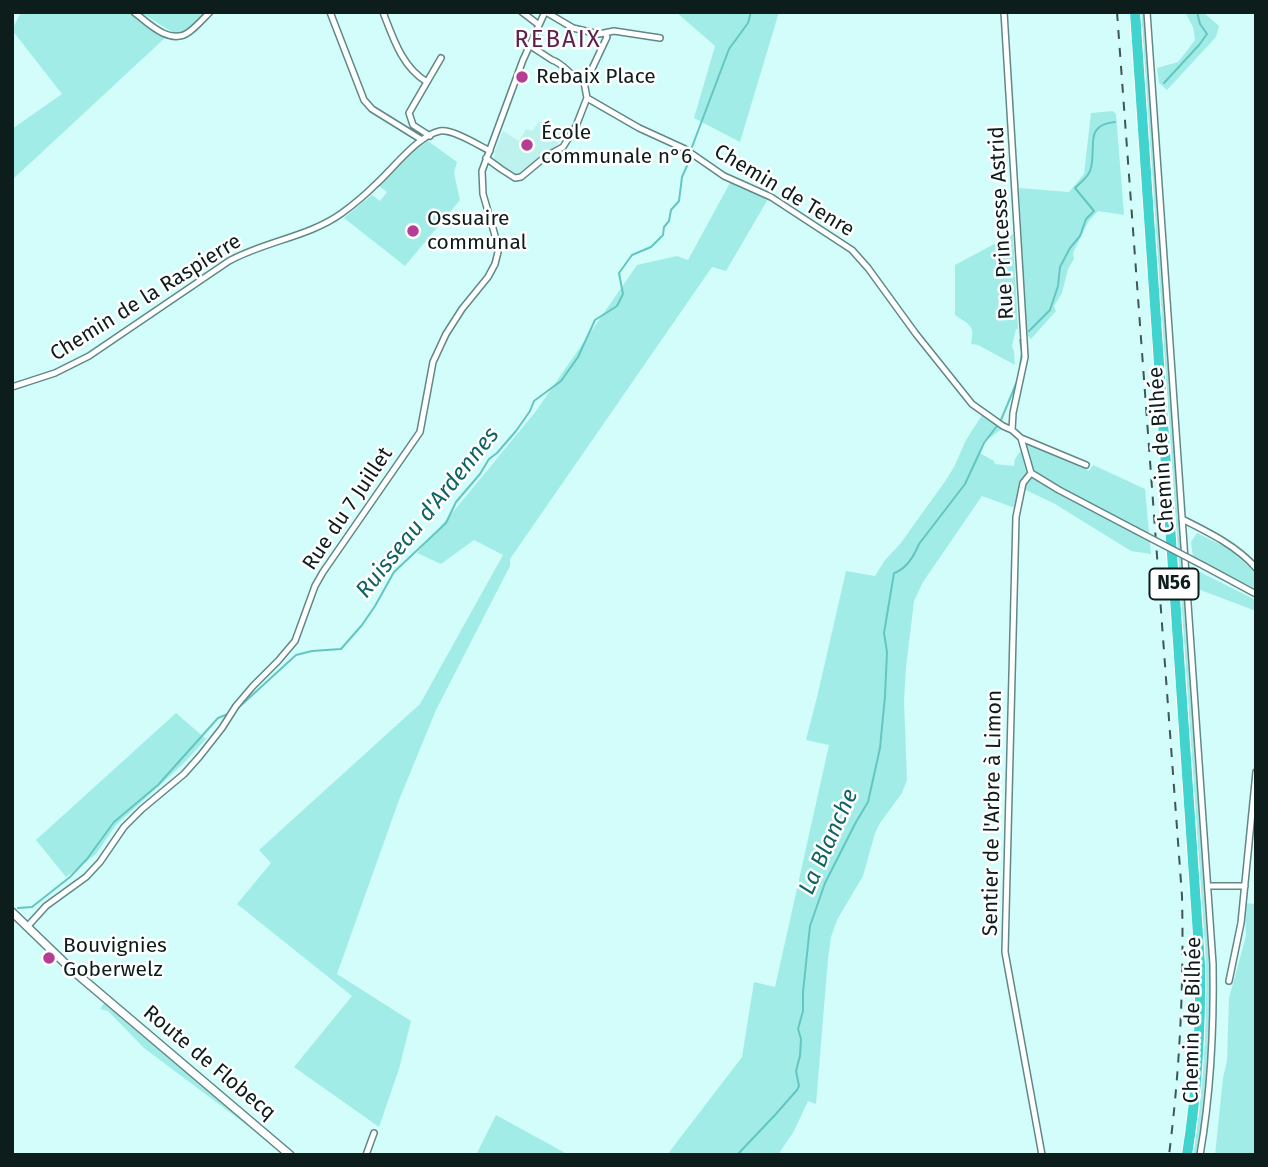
<!DOCTYPE html>
<meta charset="utf-8">
<style>
body{margin:0}
#map{position:relative;width:1268px;height:1167px;overflow:hidden;background:#d2fdfa;font-family:"Fira Sans",sans-serif}
canvas{display:block}
.frame{position:absolute;inset:0;border:14px solid #0c1d1c;pointer-events:none}
</style>
<div id="map">
<canvas width="1268" height="1167"></canvas>
<div class="frame"></div>
</div>
<script>
const c = document.querySelector('canvas').getContext('2d');
c.lineJoin = 'round';
function paint(path, color) { c.fillStyle = color; c.fill(path, 'evenodd'); }
function trace(path, color, width, dash) { c.strokeStyle = color; c.lineWidth = width; c.lineCap = dash ? 'butt' : 'round'; c.setLineDash(dash || []); c.stroke(path); }
function drawText(font, color, halo, rows, align = 'center') {
  c.font = font + ' "Fira Sans",sans-serif'; c.lineWidth = 5; c.setLineDash([]); c.textBaseline = 'middle'; c.strokeStyle = halo; c.fillStyle = color; for (const [text, x, y, turn = 0] of rows) {
    c.save(); c.translate(x, y); c.rotate((+turn || 0) * Math.PI / 180); c.textAlign = isNaN(turn) ? turn : align; if (halo) c.strokeText(text, 0, 0); c.fillText(text, 0, 0); c.restore();
  }
}
const built = new Path2D(`
 M540,121L565,134L553,149L519,175L501,166L494,160L495,150L503,131L519,141L526,129L532,131Z`);
const green = new Path2D(`
 M21,12H130L166,37L12,180V129L62,94L12,30Z
 M140,12H207L189,31L177,35Z
 M676,12H779L740,142L694,118L715,46Z
 M1141,12H1145L1210,950V1044L1207,1089L1198,1155H1193C1204,1087 1207,1020 1205,952Z
 M1185,12H1203L1219,26L1216,37L1167,90L1159,83L1157,68L1178,62L1195,40L1193,27Z
 M1113,111L1116,114L1124,215L1098,211L1088,222L1073,253L1074,259L1068,269L1062,293L1054,306L1056,311L1031,339L1028,336L1026,329L1019,188L1069,192L1084,174L1091,113Z
 M428,141L457,162L454,173L460,200L405,266L344,218L372,195L380,201L387,192L379,186L417,149Z
 M731,181L768,199L726,271L712,267L510,559V566L436,710L399,800L337,974L411,1021L399,1069L379,1127L294,1067L352,996L237,904L271,863L259,850L420,704L503,555L474,540L441,564L417,553L453,512L536,411L637,265L677,256L688,260Z
 M1013,234L1018,329H1016L1012,346L1014,352L1015,365L978,345L971,344C975,324 970,326 955,315V265Z
 M982,415L1002,429L985,441L980,453L994,461L995,464L1014,466L1015,459L1026,443L1089,471L1093,465L1145,489L1151,554L1131,551L1055,504L1024,489L1015,508L982,496L923,582L914,601L906,667L904,701L907,780L902,793L880,823L875,833L863,876L837,920L831,937L828,959L816,1104L808,1101L794,1131L778,1155H667L742,1057L754,982L775,987L829,745L806,740L818,693L846,571L875,576L885,560L900,544L946,480L954,467L966,440Z
 M1197,533L1229,549L1256,573V589L1193,557L1191,542Z
 M1194,569L1256,600V611L1195,588Z
 M176,713L206,739L183,764L116,825L96,854L66,877L36,840Z
 M1245,903L1256,904V1155H1215L1223,1078L1227,1061L1229,998L1246,936Z
 M105,1002L286,1155H283L252,1129L144,1048L108,1011L100,1009Z
 M496,1115L569,1155H476Z`);
const stream = new Path2D(`
 M1164,83L1199,45L1207,34L1200,24L1197,12
 M692,147L729,49L748,23L751,12
 M1029,331L1050,310L1058,286L1060,267L1070,248L1080,236L1086,219L1094,211L1075,188C1080,183 1088,177 1090,171C1098,149 1082,125 1115,122
 M1020,340L1022,352L1020,367
 M1001,420L1018,379
 M237,709L296,655L312,651L341,649L362,625L375,606L394,572L446,523L456,502L480,474L489,459L497,453L516,431L530,411L534,401L561,381L578,357L595,320L617,306L623,294L619,273L632,255L651,247L663,235L664,227L669,221L671,210L679,201L682,177L690,159
 M18,908L32,907L70,877L87,859L114,822L158,785L218,718L228,714
 M737,1155L775,1115L797,1090L799,1086L796,1071L800,1056L801,1039L798,1029L803,1011V992L810,926L825,883L856,822L868,802L880,748L885,696L887,652L884,633L894,573C907,569 914,556 919,544L965,484L984,443L997,426`);
const street = new Path2D(`
 M134,12C148,23 170,46 189,32C196,27 203,19 210,12
 M330,12L364,100L372,109L422,140
 M383,12C393,38 402,67 427,82L409,113L413,125L430,136
 M522,12L539,25
 M546,12L573,28L590,32L599,34L614,31L660,38
 M1004,12L1025,357L1013,413L1012,430
 M1147,12L1213,964C1214,1028 1211,1092 1200,1155
 M529,45L552,60C565,64 570,77 584,82
 M427,82L441,58
 M584,82L591,71L607,37L605,33
 M587,98L639,128L685,149L724,176L771,197L852,250L868,268L916,334L972,404L1003,426L1012,430L1021,438L1086,465
 M486,158L501,169L515,178L521,177L545,157L563,147L576,126L587,98L584,82
 M12,387L55,373L89,356L229,261C265,241 309,237 342,213C353,205 365,195 375,185C392,170 418,135 440,131C453,129 478,145 490,151
 M1021,438L1031,473L1059,490L1135,530
 M1031,473L1023,483L1016,517L1005,952L1042,1155
 M1182,519C1208,532 1237,546 1256,568
 M1204,566L1256,594
 M1208,886H1245
 M27,927L46,906L86,877L100,862L124,827L142,809L184,774L200,756L222,728L236,706L253,686L278,661L295,641L315,586L323,572L420,432L433,362L446,334L462,309L488,277L495,264L498,252L496,239L483,194L482,171L523,60L545,12
 M1229,981L1241,923L1256,772
 M366,1155L374,1133`);
const secondary = new Path2D(`
 M12,912L71,969L290,1155`);
const highway = new Path2D(`
 M1135,12L1200,964C1201,1028 1197,1092 1187,1155`);
const rail = new Path2D(`
 M1117,12L1182,896C1184,983 1180,1068 1169,1155`);
const streetBridge = new Path2D(`
 M1135,530L1204,566`);
const markers = [
 [522,77,7,"#b53d93"],
 [527,145,7,"#b53d93"],
 [413,231,7,"#b53d93"],
 [49,958,7,"#b53d93"]
];
const shields = [
 [1174,584,49]
];
const shieldNames = [
 ["N56",1174,584]
];
const poiNames = [
 ["Rebaix Place",536,77],
 ["École",541,133],
 ["communale n°6",541,157],
 ["Ossuaire",427,219],
 ["communal",427,243],
 ["Bouvignies",63,946],
 ["Goberwelz",63,970]
];
const streetNames = [
 ["Chemin de Tenre",784,191,31],
 ["Rue Princesse Astrid",1002,223,-93],
 ["Chemin de la Raspierre",146,298,-32],
 ["Chemin de Bilhée",1162,450,-94],
 ["Rue du 7 Juillet",348,509,-56],
 ["Sentier de l'Arbre à Limon",993,813,-89],
 ["Chemin de Bilhée",1193,1020,-89],
 ["Route de Flobecq",209,1063,40]
];
const waterNames = [
 ["Ruisseau d'Ardennes",428,513,-51],
 ["La Blanche",829,842,-66]
];
const quarterNames = [
 ["REBAIX",558,40]
];
paint(built, '#bdf2ef');
paint(green, '#a2ece8');
trace(stream, '#63c6c0', 2);
trace(street, '#618886', 8);
trace(secondary, '#618886', 10);
trace(highway, '#fff', 12);
trace(street, '#fff', 5);
trace(secondary, '#fff', 7);
trace(highway, '#41d4ce', 10);
trace(rail, '#3e5654', 2, [9, 9]);
trace(streetBridge, '#618886', 8, []);
trace(streetBridge, '#fff', 5);
for (const [x, y, r, color] of markers) { const dot = new Path2D(); dot.arc(x, y, r, 0, 2 * Math.PI); c.fillStyle = color; c.fill(dot); trace(dot, '#fff', 2.5); }
for (const [x, y, w] of shields) { const box = new Path2D(); box.roundRect(x - w / 2, y - 15.5, w, 31, 5); c.fillStyle = '#fff'; c.fill(box); trace(box, '#0c1d1c', 2); }
drawText('bold 19px', '#0c1d1c', null, shieldNames);
drawText('21px', '#0c1d1c', '#fff', poiNames, 'left');
drawText('21px', '#0c1d1c', '#fff', streetNames);
drawText('italic 23px', '#0f6360', '#fff', waterNames);
c.letterSpacing = '2px';
drawText('24px', '#5c224b', '#fff', quarterNames);
c.letterSpacing = '0px';
</script>
